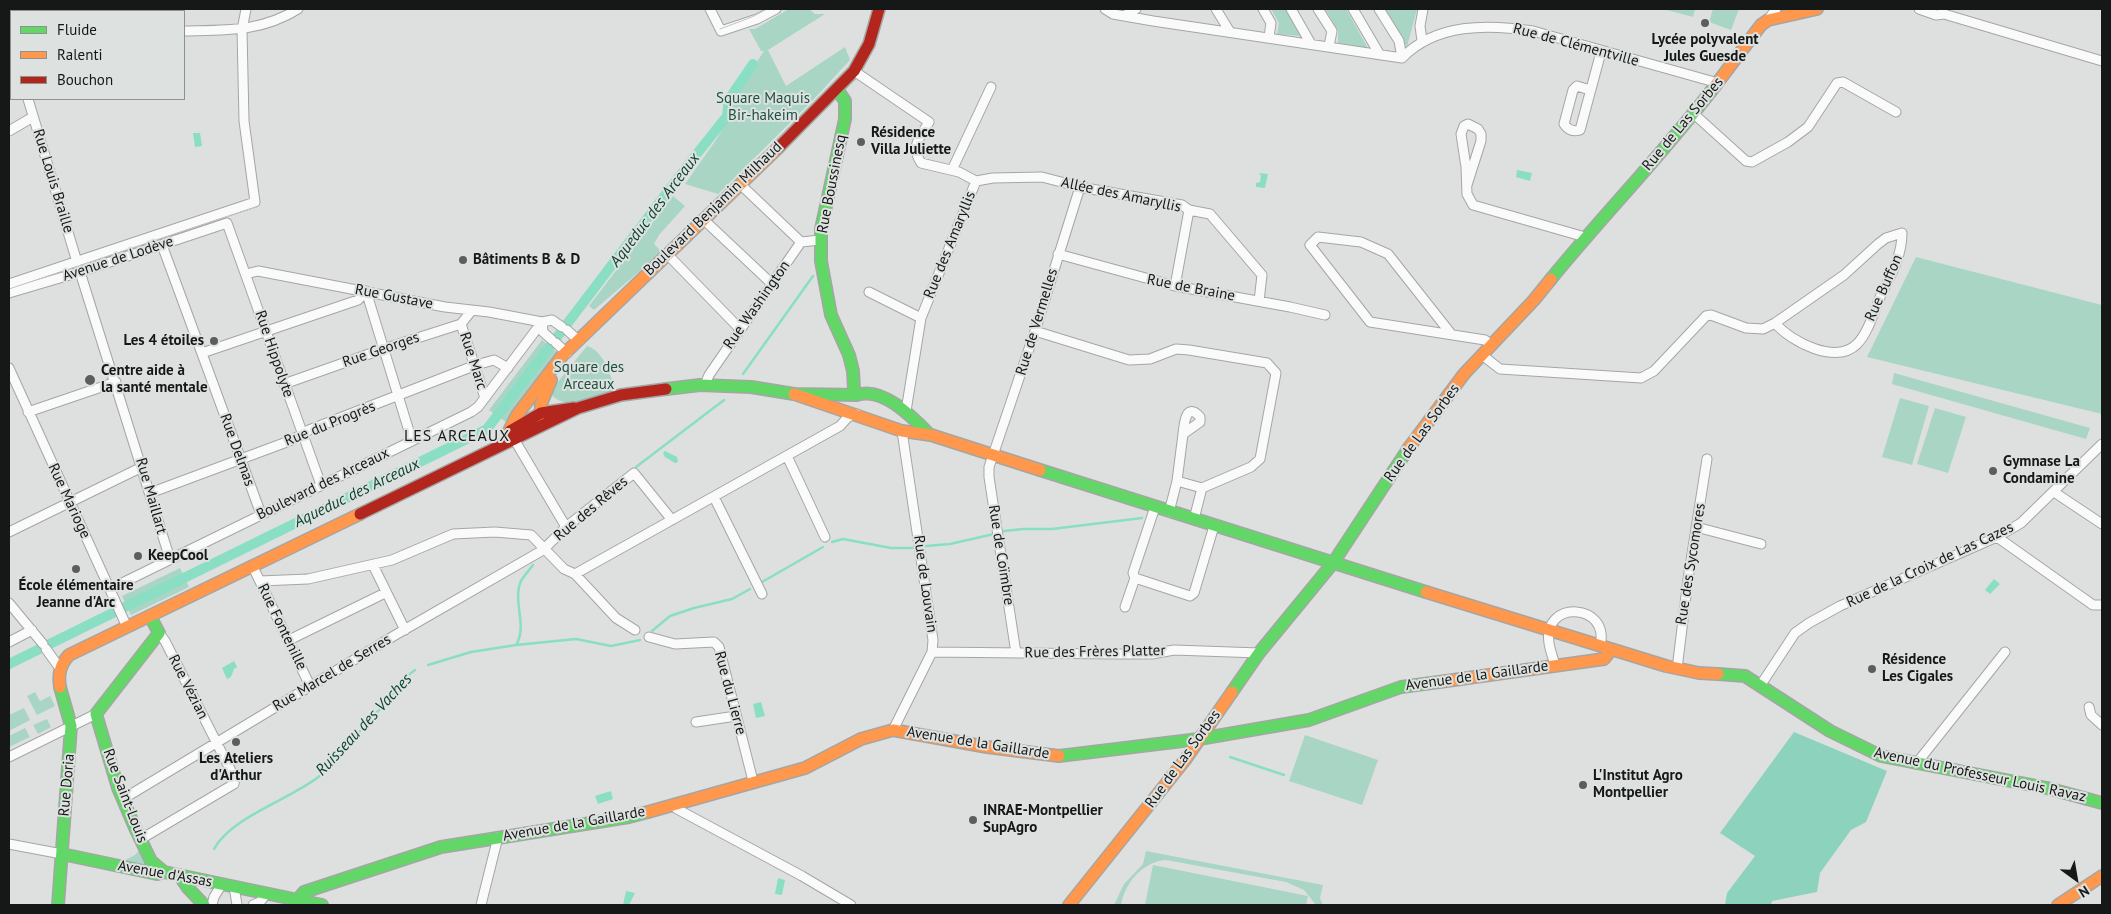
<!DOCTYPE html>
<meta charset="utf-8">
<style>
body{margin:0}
#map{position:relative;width:2111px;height:914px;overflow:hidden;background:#dee0df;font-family:"PT Sans",sans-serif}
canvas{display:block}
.frame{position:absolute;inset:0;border:10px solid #161817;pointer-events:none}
.legend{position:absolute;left:10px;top:10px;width:175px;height:90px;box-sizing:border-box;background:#dde1df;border:1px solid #8d918f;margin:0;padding:6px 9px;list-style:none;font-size:15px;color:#161817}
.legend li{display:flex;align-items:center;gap:10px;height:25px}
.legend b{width:25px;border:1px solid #8d918f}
.north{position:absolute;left:2051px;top:854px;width:50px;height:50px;-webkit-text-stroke:4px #dde1df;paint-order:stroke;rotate:148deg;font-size:14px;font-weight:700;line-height:20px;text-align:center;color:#161817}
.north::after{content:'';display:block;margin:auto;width:18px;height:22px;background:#161817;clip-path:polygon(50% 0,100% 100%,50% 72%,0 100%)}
</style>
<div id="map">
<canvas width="2111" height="914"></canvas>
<div class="frame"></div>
<ul class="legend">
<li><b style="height:6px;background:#63d668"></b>Fluide</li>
<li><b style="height:6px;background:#ff974d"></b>Ralenti</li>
<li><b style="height:6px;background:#b3261e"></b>Bouchon</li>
</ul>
<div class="north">N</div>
</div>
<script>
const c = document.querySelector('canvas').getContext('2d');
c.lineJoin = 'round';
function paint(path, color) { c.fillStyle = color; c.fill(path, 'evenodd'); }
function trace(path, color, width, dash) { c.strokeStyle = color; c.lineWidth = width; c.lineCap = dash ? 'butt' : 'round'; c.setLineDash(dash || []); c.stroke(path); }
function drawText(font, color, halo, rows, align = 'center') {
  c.font = font + ' "PT Sans",sans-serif'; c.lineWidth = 4; c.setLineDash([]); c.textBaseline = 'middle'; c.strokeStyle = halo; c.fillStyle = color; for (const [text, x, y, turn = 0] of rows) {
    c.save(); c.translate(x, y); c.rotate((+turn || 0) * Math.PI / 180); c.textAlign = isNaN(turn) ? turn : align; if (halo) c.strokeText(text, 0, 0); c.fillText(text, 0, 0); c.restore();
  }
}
const green = new Path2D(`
 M53,9H107V11H55Z
 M789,9H809L815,14H825L768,50L786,86L845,47L850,60L813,100L718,194L685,184L718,137L732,113L733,98L764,51H761L749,29H755Z
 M1271,9H1285L1301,36L1277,34L1279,23Z
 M1325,9H1346L1368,48L1338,43V30Z
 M1383,9H1417L1407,47Z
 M1663,9H1695L1693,17Z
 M1713,9H1739L1731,30L1709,22Z
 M673,196L685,206L659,235L654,244L662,252L594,310L589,306Z
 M1916,257L2102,305V414L1867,357Z
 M542,340L558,353L506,422L489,410Z
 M587,346C603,350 612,376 615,391C597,396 564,412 551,394L552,389Z
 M1894,373L2090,428L2086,439L1892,384Z
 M1900,398L1929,406L1912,465L1882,457Z
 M1935,408L1966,417L1948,473L1917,464Z
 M180,568L189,587L131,615L122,596Z
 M35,692L40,701L50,696L55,706L37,715L27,696Z
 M24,708L30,720L9,731V715Z
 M47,719L51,727L38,734L33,725Z
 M25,728L30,737L9,747V736Z
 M1305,735L1378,760L1362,805L1289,781Z
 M141,848L148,866L123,861L135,855Z
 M1146,851L1323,885L1320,898L1323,905H1316L1304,890L1286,882L1166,860C1142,862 1125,883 1121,905H1114L1124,884L1143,864Z
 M1153,865L1308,896L1306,905H1145Z`);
const forest = new Path2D(`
 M1794,732L1887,771L1866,822L1851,830L1820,873L1817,892L1772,901L1771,905H1725L1727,893L1755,856L1720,833Z`);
const water = new Path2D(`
 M193,133H200L202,146L195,147Z
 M1517,170L1532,173L1530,181L1516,177Z
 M1259,173L1268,174L1265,188L1256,187V183L1260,182L1261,176Z
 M665,451L677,457L678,462L675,463L665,457L663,453Z
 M1994,579L2000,584L1990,594L1985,590Z
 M234,661L237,667L234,669L231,677L227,679L222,668Z
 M761,702L765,716L756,718L753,704Z
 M611,791L613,799L598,804L595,796Z
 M778,878L785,880L782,895L775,894Z
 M626,891L635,893L629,905H623Z`);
const stream = new Path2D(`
 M743,374L813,276
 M636,467L724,400
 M1004,531L1023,529H1052L1142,518
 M832,542L843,539L891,548H915
 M926,546L950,544L994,534
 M762,582L823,547
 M652,631L670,616L694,608L732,599L750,589
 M516,645C528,626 512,601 521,581C524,576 529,570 533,565
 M428,665L471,652L516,645L576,639L611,646L640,640
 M1230,757L1284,775
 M214,849C232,816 292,799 321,775C341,760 353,738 369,720C374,714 380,710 385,704C396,691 401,679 415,670`);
const canal = new Path2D(`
 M9,664L487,429L688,165L727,116L729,99L753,64`);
const street = new Path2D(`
 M710,9L721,31L757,19L776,9
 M1105,9L1113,14L1153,21L1402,58
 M1216,9L1230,32
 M1263,9L1271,23L1269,37
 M1291,9L1311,44
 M1318,9L1332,31L1329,46
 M1353,9L1380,55
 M1379,9L1399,41L1402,58
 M1919,9L1936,15L1944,14L2102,61
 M1124,16L1136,9
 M9,20L11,23
 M1768,20L1776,9
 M184,31C226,30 261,32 298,9
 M1422,41L1420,26L1423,9
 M1402,58C1436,23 1488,24 1533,31L1718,83
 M854,71L929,122C920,138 910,145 921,163L959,172L976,181
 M9,79L11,78
 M1590,90L1577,86L1573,90L1564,124C1568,130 1573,132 1580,130L1601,52
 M28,99L77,262
 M1694,114L1746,161L1752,162L1788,142L1808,127L1837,83L1843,82L1896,112
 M9,131L33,117
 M952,170L991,87
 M976,181L993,178L1042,177L1080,187L1182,205L1189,210L1175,286
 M740,184L801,242
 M1467,185L1481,141V134L1478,129L1468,124L1464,126L1461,134L1466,167L1467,194L1473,205L1585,237
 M1189,210L1210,214L1262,275L1259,301
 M703,219L771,283
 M801,242L820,240
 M162,245L261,514
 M667,254L740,329
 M1058,254L1175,286L1290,307L1325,315
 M80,272L170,559
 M246,274L258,271L445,307L489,312L542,322L552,320L562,327
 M9,284L255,202L244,121L242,30L246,9
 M366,291L412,441
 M869,292L921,318
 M9,293L80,272L227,223L321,485
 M542,322L543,332L552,340
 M461,324L485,398
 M567,330L578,340
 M1035,331L1129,360L1150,359L1176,349L1189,350L1267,363L1276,373L1260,459L1251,467L1202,488L1194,519
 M1452,335L1388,254L1361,242L1318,237L1310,245L1370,322L1485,340L1491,345
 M556,343L567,353
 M202,353L358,300L366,291
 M1482,355L1500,369L1641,378L1654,371L1706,316L1711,315L1746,328L1763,329L1775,323L1844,275L1878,244L1886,238L1902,233C1902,256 1891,275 1881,295C1874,310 1869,332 1857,344C1836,365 1791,342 1775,323
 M9,368L127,627
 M284,384L383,349L461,324L472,310
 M705,385L709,375L801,242
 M906,411L921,318L976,181
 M28,412L116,382
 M514,439L566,527
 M787,456L825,537
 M1177,481L1202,488
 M2054,492L2102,524
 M150,493L292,440L309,430L476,365L494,360L508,368
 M714,497L762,594
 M1169,512L1177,481L1183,434L1200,422V417C1186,401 1184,424 1183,434
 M1696,527L1761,544
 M9,532L142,467
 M1997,537L2093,605H2102
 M373,565L405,630
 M253,567L310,686
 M575,574L840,426L848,417L857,414
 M1135,578L1190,596L1194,593L1214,526
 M260,581L308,579L392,560L453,534L495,532L531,535L564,569L575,574L616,618L635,630
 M110,589L471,412L478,407L542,322
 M9,603L43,644
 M1125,607L1135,578L1133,573L1155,507
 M649,637L675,644L714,642L719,647L753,781
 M289,640L385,593
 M9,642L32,630
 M46,649L59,667
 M932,652L1115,654H1152L1174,650L1259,653
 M1016,653L989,477V467L1035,331L1080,187
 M1555,665C1553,658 1550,650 1549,643C1542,599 1611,603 1600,646
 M1677,669L1688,579L1707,459
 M1760,686L1795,633L1809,623L1840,606L1997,537L2021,523L2102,444
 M2089,707L2091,715L2102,725
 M696,722L736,716
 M893,730L932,652L933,640L902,431
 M9,757L96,714
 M1916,764L2005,652
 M123,799L397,634L543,550L566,527L634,473L672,520
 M673,805L677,809L802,876L851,905
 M141,839L234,784L235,779L165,641L159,633
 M9,844L62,854
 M234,886L237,905
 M212,905L214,897L222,884
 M253,905L260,902L267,893
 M481,905L498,837`);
const fast = new Path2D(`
 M837,89L845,101V119L821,229V261L831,315L849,355L853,371L854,390L857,395
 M1551,279C1604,214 1664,153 1715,86
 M666,389L700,385L751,387L794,394L857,395C883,386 913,418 930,435
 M1040,470L1426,592
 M150,616L159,633L96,714L118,788L136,830L151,861L164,872
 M1718,674L1745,676L1830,731L1881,756L2047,788L2102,803
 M1232,692L1259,653L1333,563L1408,449
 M1059,756L1199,739L1309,720L1401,687L1439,682
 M62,854L157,874L164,872L322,905
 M180,876L188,888L204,905
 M297,900L304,892L441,847L629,817L648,812
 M58,905L71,726L60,687`);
const slow = new Path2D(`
 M1715,86L1761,25L1768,20L1817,9
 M794,394L902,431L931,435L1040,470
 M540,421L541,404L551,380
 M509,431L517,415L562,356L777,149
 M1408,449L1464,374L1534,300L1551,279
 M1426,592L1666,666L1699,673L1718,674
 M1439,682L1604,659L1611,650
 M60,687C58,674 60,665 69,655L360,514
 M648,812L805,768L861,739L893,730L987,747L1059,756
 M1069,905L1185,760L1232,692
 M2058,905L2102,876`);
const jam = new Path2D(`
 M777,149L854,71L869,44L879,9
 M510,431L541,413L574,408
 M360,514L578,408L621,395L666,389`);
const tram = new Path2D(`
 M720,29L752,17L767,9
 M9,289L256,207`);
const markers = [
 [1705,23,5,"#5c5e5d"],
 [861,142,5,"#5c5e5d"],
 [463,260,5,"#5c5e5d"],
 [214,341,5,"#5c5e5d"],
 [90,380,6,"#5c5e5d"],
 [1993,471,5,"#5c5e5d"],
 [138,556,5,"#5c5e5d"],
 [76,569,5,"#5c5e5d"],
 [1872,669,5,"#5c5e5d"],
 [236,742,5,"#5c5e5d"],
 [1583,785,5,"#5c5e5d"],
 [973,820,5,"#5c5e5d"]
];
const poiNames = [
 ["Lycée polyvalent",1705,40,"center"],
 ["Jules Guesde",1705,57,"center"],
 ["Résidence",871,133],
 ["Villa Juliette",871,150],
 ["Bâtiments B & D",473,260],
 ["Les 4 étoiles",204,341,"right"],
 ["Centre aide à",101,371],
 ["la santé mentale",101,388],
 ["Gymnase La",2003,462],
 ["Condamine",2003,479],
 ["KeepCool",148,556],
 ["École élémentaire",76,586,"center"],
 ["Jeanne d'Arc",76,603,"center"],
 ["Résidence",1882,660],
 ["Les Cigales",1882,677],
 ["Les Ateliers",236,759,"center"],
 ["d'Arthur",236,776,"center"],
 ["L'Institut Agro",1593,776],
 ["Montpellier",1593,793],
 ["INRAE-Montpellier",983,811],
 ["SupAgro",983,828]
];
const streetNames = [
 ["Rue de Clémentville",1576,45,15],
 ["Rue de Las Sorbes",1683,124,-50],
 ["Rue Louis Braille",53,181,73],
 ["Rue Boussinesq",832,184,-79],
 ["Allée des Amaryllis",1121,195,12],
 ["Boulevard Benjamin Milhaud",713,209,-44],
 ["Rue des Amaryllis",950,245,-68],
 ["Avenue de Lodève",118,259,-18],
 ["Rue de Braine",1191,288,11],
 ["Rue Buffon",1884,288,-66],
 ["Rue Gustave",394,297,11],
 ["Rue Washington",757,305,-55],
 ["Rue de Vermelles",1037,322,-73],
 ["Rue Georges",381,350,-19],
 ["Rue Hippolyte",274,354,71],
 ["Rue Marc",473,361,72],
 ["Rue du Progrès",330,424,-22],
 ["Rue de Las Sorbes",1422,433,-54],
 ["Rue Delmas",237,450,70],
 ["Boulevard des Arceaux",323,484,-26],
 ["Rue Maillart",151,496,74],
 ["Rue Marioge",69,501,65],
 ["Rue des Rêves",591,509,-40],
 ["Rue de Coïmbre",1001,555,81],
 ["Rue des Sycomores",1691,564,-81],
 ["Rue de la Croix de Las Cazes",1930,565,-25],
 ["Rue de Louvain",925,584,82],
 ["Rue Fontenille",282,627,64],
 ["Rue des Frères Platter",1095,652,-1],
 ["Rue Marcel de Serres",332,673,-31],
 ["Avenue de la Gaillarde",1477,676,-8],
 ["Rue Vézian",188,687,63],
 ["Rue du Lierre",730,693,75],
 ["Avenue de la Gaillarde",978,743,9],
 ["Rue de Las Sorbes",1183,759,-54],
 ["Avenue du Professeur Louis Ravaz",1980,775,12],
 ["Rue Doria",67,785,-85],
 ["Rue Saint-Louis",125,796,69],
 ["Avenue de la Gaillarde",574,824,-10],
 ["Avenue d'Assas",165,874,10]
];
const parkNames = [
 ["Square Maquis",763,99],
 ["Bir-hakeim",763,116],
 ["Square des",589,368],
 ["Arceaux",589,385]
];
const waterNames = [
 ["Aqueduc des Arceaux",655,210,-53],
 ["Aqueduc des Arceaux",357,493,-26],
 ["Ruisseau des Vaches",364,725,-47]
];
const neighbourhoodNames = [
 ["LES ARCEAUX",457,436]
];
paint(green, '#a9d5c5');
paint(forest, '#8dd2bd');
paint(water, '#89dec3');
trace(stream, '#89dec3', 2.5);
trace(canal, '#89dec3', 10);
trace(street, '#a4a6a5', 11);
trace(fast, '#a4a6a5', 14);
trace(slow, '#a4a6a5', 14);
trace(jam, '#a4a6a5', 14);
trace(street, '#fafafa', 9);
trace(fast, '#63d668', 11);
trace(slow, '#ff974d', 11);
trace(jam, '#b3261e', 11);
trace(tram, '#c3c4c4', 1);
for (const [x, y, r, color] of markers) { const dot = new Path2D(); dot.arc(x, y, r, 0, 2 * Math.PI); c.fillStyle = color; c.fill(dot); trace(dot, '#dde1df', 2); }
drawText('bold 15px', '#161817', '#dde1df', poiNames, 'left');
drawText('15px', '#161817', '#dde1df', streetNames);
drawText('15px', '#1d5040', '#dde1df', parkNames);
drawText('italic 16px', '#0d4334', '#dde1df', waterNames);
c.letterSpacing = '1px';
drawText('16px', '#161817', '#dde1df', neighbourhoodNames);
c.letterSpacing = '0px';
</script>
